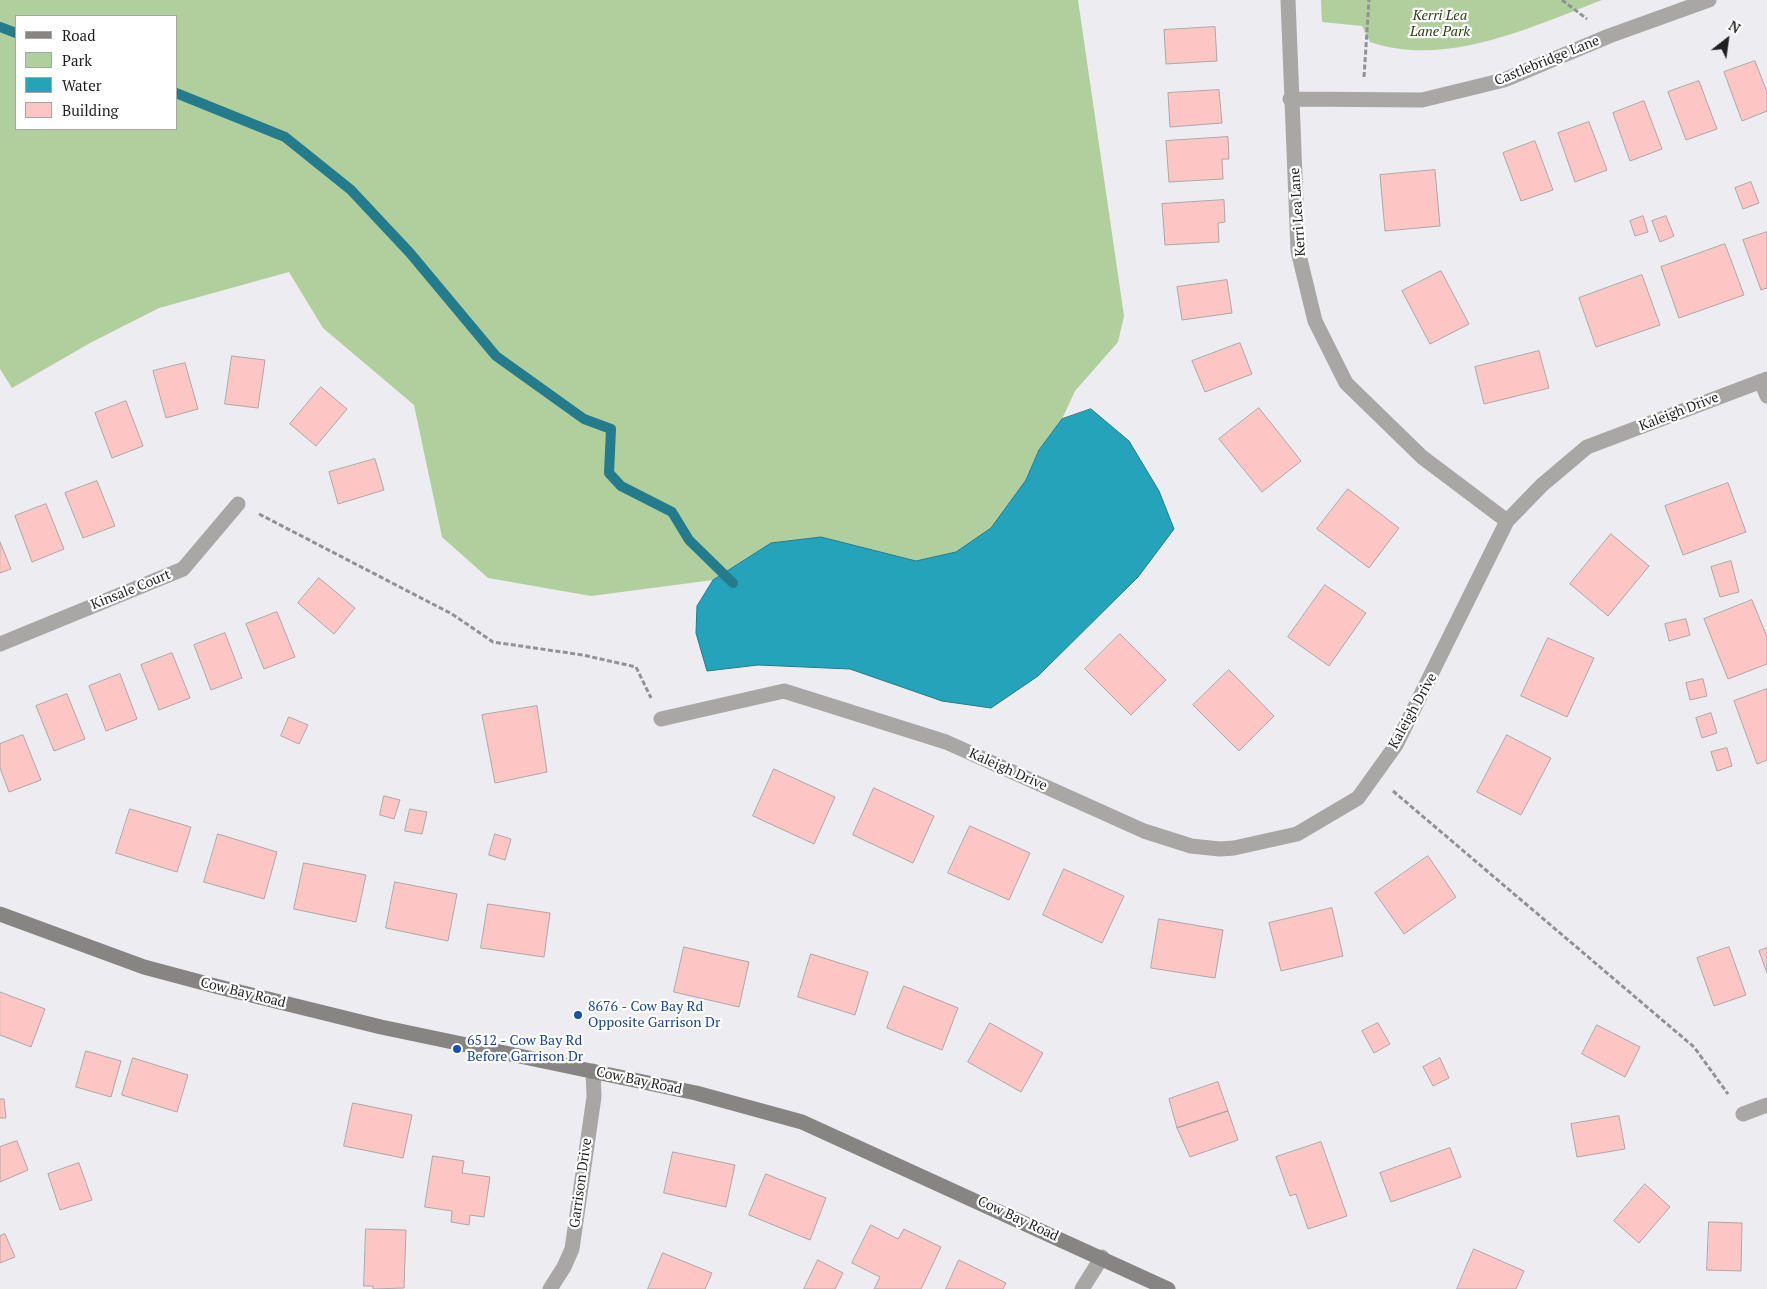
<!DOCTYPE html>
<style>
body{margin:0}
#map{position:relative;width:1767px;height:1289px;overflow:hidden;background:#ececf1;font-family:"PT Serif",serif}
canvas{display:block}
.legend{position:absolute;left:15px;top:15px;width:162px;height:115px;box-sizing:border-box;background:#fff;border:1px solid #a5a5a6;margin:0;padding:6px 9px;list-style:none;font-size:15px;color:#1f1f20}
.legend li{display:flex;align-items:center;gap:10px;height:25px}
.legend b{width:25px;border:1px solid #a5a5a6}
.north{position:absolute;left:1702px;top:15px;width:50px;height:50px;-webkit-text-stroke:4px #fff;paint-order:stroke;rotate:30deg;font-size:14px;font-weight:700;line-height:20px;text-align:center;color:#1f1f20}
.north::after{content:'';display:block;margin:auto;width:18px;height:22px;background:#1f1f20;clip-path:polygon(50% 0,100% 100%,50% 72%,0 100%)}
</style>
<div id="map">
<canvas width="1767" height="1289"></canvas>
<ul class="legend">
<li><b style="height:6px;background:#878583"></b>Road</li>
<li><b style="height:14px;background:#b1cf9d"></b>Park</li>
<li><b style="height:14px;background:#25a3ba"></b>Water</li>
<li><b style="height:14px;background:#fdc5c3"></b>Building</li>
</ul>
<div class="north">N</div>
</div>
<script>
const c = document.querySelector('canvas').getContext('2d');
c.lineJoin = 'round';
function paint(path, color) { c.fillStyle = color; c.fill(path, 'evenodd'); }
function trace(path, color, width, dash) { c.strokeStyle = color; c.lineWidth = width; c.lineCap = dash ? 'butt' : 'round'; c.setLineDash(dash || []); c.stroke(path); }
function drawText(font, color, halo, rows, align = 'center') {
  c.font = font + ' "PT Serif",serif'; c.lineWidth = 4.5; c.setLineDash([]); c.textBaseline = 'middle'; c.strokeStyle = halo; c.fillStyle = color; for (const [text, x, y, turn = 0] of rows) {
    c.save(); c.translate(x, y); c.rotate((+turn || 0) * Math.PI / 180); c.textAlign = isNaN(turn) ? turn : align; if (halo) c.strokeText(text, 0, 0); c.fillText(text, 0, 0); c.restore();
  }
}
const green = new Path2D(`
 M0,0H1078L1124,316L1118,342L1075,391L1062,419L1039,450L1026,480L991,528L956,552L916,561L821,537L771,543L713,580L591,596L488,578L442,537L414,405L323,328L289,272L159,308L90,343L12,388L0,369ZM16,16H176V129H16Z
 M1321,0H1602C1531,27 1446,68 1370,42L1362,26L1322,22Z`);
const water = new Path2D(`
 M1091,409L1129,441L1159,491L1174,529L1138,577L1038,676L991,708L942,701L850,669L758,665L707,671L696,633L697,606L713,580L771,543L821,537L916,561L956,552L991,528L1026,480L1039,450L1062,419Z`);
const stream = new Path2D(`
 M0,27L16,33
 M176,93L285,137L351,190L410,253L496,356L584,419L611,429L609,473L621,486L672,512L689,540L733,583`);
const building = new Path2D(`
 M1215,27L1217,61L1166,64L1164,30Z
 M1755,61L1767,92V111L1742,121L1724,72Z
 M1699,81L1717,129L1686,140L1668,92Z
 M1219,90L1222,123L1170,127L1168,93Z
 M1644,101L1662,149L1630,161L1613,113Z
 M1589,122L1607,170L1575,182L1558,133Z
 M1228,137L1229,159H1222L1223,179L1169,182L1166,141Z
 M1535,141L1553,190L1521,201L1503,153Z
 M1435,170L1440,226L1385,231L1380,175Z
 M1751,182L1759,203L1743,209L1735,188Z
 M1224,200L1225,222L1218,223L1219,242L1165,245L1162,204Z
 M1643,216L1648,232L1635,236L1630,221Z
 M1666,216L1674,236L1660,242L1652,221Z
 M1767,232V288L1761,290L1743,240Z
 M1725,244L1744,295L1679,318L1661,267Z
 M1441,271L1469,324L1430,344L1402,291Z
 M1642,275L1660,325L1596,347L1579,298Z
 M1227,280L1232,313L1182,320L1177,287Z
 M1240,343L1252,374L1205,392L1192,361Z
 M1539,351L1549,388L1484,404L1475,367Z
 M232,356L265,360L258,408L225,404Z
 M185,363L198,409L166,418L153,371Z
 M321,387L347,409L316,446L290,424Z
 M126,401L143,446L112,458L95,413Z
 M1259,408L1301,461L1262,492L1219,439Z
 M375,459L384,490L338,504L329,472Z
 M97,481L115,526L83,538L65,493Z
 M1728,483L1746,532L1683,555L1665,506Z
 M1348,489L1399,528L1369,568L1317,529Z
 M46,504L64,549L32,562L15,516Z
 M1611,534L1649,566L1608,616L1570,584Z
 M0,542L11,569L0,573Z
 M1731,561L1739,592L1720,597L1711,567Z
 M319,578L355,608L334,634L298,603Z
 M1325,585L1366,613L1329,666L1288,637Z
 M1752,600L1767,637V664L1728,679L1704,619Z
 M277,612L295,657L264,669L246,624Z
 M1686,619L1690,635L1669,641L1665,624Z
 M225,633L242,678L211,690L194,645Z
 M1120,634L1166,680L1131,715L1085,669Z
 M1548,638L1594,658L1567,717L1521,696Z
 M172,653L190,698L159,710L141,665Z
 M1229,670L1274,716L1239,751L1193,705Z
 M120,674L137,719L106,731L89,686Z
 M1703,679L1707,696L1690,700L1686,683Z
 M1767,689V760L1757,764L1734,701Z
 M67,694L85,739L54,751L36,706Z
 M537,706L547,772L495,783L482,715Z
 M1711,713L1717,733L1702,738L1696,718Z
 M289,717L308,725L299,744L281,736Z
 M23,735L41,780L9,792L0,768V744Z
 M1507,735L1551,758L1521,815L1477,792Z
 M1727,748L1732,766L1717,771L1711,752Z
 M774,769L835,797L814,844L753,816Z
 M874,788L934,816L913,863L853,835Z
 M384,796L400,800L394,819L380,815Z
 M130,809L191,827L177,872L116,853Z
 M410,809L427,812L422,834L405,831Z
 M970,826L1030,853L1009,900L948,873Z
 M218,834L277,852L264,899L204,882Z
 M495,834L511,839L505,860L489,855Z
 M1428,856L1456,897L1404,934L1375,893Z
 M304,863L366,875L356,922L294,909Z
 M1064,869L1124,896L1102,943L1043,915Z
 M395,882L457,894L448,941L386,928Z
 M488,904L550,913L544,957L481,948Z
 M1332,908L1343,956L1281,971L1269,923Z
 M1159,919L1223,930L1215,978L1151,968Z
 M684,947L749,962L739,1007L674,992Z
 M1729,947L1746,995L1714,1006L1697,958Z
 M1767,948V973L1759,951Z
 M811,954L868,972L855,1015L798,997Z
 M904,986L958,1008L942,1050L887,1028Z
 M0,992L45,1009L31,1047L0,1035Z
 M990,1023L1043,1053L1021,1092L968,1062Z
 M1378,1023L1390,1044L1374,1053L1362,1031Z
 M1597,1025L1640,1047L1625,1077L1582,1054Z
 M86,1051L121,1061L111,1097L76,1087Z
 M133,1058L188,1075L177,1112L122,1095Z
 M1440,1058L1449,1078L1433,1086L1423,1067Z
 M1218,1082L1228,1111L1177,1128L1169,1099Z
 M0,1099H4L6,1118H0Z
 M353,1103L412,1115L403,1158L344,1146Z
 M1228,1111L1238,1140L1190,1157L1177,1128Z
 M1619,1116L1625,1149L1577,1157L1571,1124Z
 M17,1141L28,1170L0,1182V1147Z
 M1321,1142L1347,1216L1308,1229L1296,1194L1290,1196L1276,1157Z
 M1450,1148L1461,1177L1391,1202L1380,1173Z
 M673,1152L735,1165L726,1207L664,1193Z
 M433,1156L464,1161L462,1173L490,1177L484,1217L470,1215L469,1225L451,1222L452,1211L425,1207Z
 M79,1163L92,1200L60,1210L48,1174Z
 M766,1174L826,1198L810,1240L749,1215Z
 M1645,1184L1670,1207L1639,1243L1614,1221Z
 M1709,1222L1742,1223L1741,1271L1707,1270Z
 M871,1225L898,1239L904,1229L941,1247L921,1289H874L880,1277L852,1263Z
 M366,1229L406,1230L404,1288L373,1289V1286H364Z
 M5,1234L15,1257L0,1263V1236Z
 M1474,1249L1524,1271L1516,1289H1457Z
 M663,1253L712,1273L705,1289H648Z
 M818,1260L843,1273L835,1289H804Z
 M959,1260L1006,1283L1003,1289H946Z`);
const path = new Path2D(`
 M1562,0L1587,19
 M1364,77L1369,0
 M259,514L452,614L493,642L583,655L636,667L651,698
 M1393,791L1694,1047L1728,1094`);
const street = new Path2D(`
 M1288,0L1298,251L1315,321L1346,383L1422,457L1507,521
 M1290,99L1422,100L1504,80L1609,36L1709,0
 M1761,381L1767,396
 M0,644L183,569L238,504
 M661,719L784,691L946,742L1144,831L1191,846L1220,849L1234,848L1297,834L1358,798L1396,745L1507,521L1542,485L1587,447L1767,379
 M1743,1114L1767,1105
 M550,1289L564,1267L572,1249L594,1097L593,1071
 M1082,1289L1102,1257`);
const secondary = new Path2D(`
 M0,914L144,967L219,987L381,1027L696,1093L802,1122L1168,1289`);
const markers = [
 [578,1015,5,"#1a4fb4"],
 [457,1049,5,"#1a4fb4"]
];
const parkNames = [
 ["Kerri Lea",1440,16],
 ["Lane Park",1440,32]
];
const streetNames = [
 ["Castlebridge Lane",1547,61,-22],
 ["Kerri Lea Lane",1298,212,-94],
 ["Kaleigh Drive",1679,412,-21],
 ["Kinsale Court",131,590,-22],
 ["Kaleigh Drive",1413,711,-61],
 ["Kaleigh Drive",1008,770,24],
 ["Cow Bay Road",243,993,14],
 ["Cow Bay Road",639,1081,12],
 ["Garrison Drive",581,1183,-82],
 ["Cow Bay Road",1018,1219,25]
];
const transitNames = [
 ["8676 - Cow Bay Rd",588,1007],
 ["Opposite Garrison Dr",588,1023],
 ["6512 - Cow Bay Rd",467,1041],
 ["Before Garrison Dr",467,1057]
];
paint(green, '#b1cf9d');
paint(water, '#25a3ba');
trace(water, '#237b8c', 1);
trace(stream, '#237b8c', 10);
paint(building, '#fdc5c3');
trace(building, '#aca7a7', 1);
trace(path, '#929295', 3, [5, 2.5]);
trace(street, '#a8a7a5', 15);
trace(secondary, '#878583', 15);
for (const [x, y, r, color] of markers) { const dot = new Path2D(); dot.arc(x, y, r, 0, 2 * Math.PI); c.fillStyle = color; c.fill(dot); trace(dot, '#fff', 2); }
drawText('italic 14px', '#26410d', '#fff', parkNames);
drawText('14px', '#1f1f20', '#fff', streetNames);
drawText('14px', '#164399', '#fff', transitNames, 'left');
</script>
